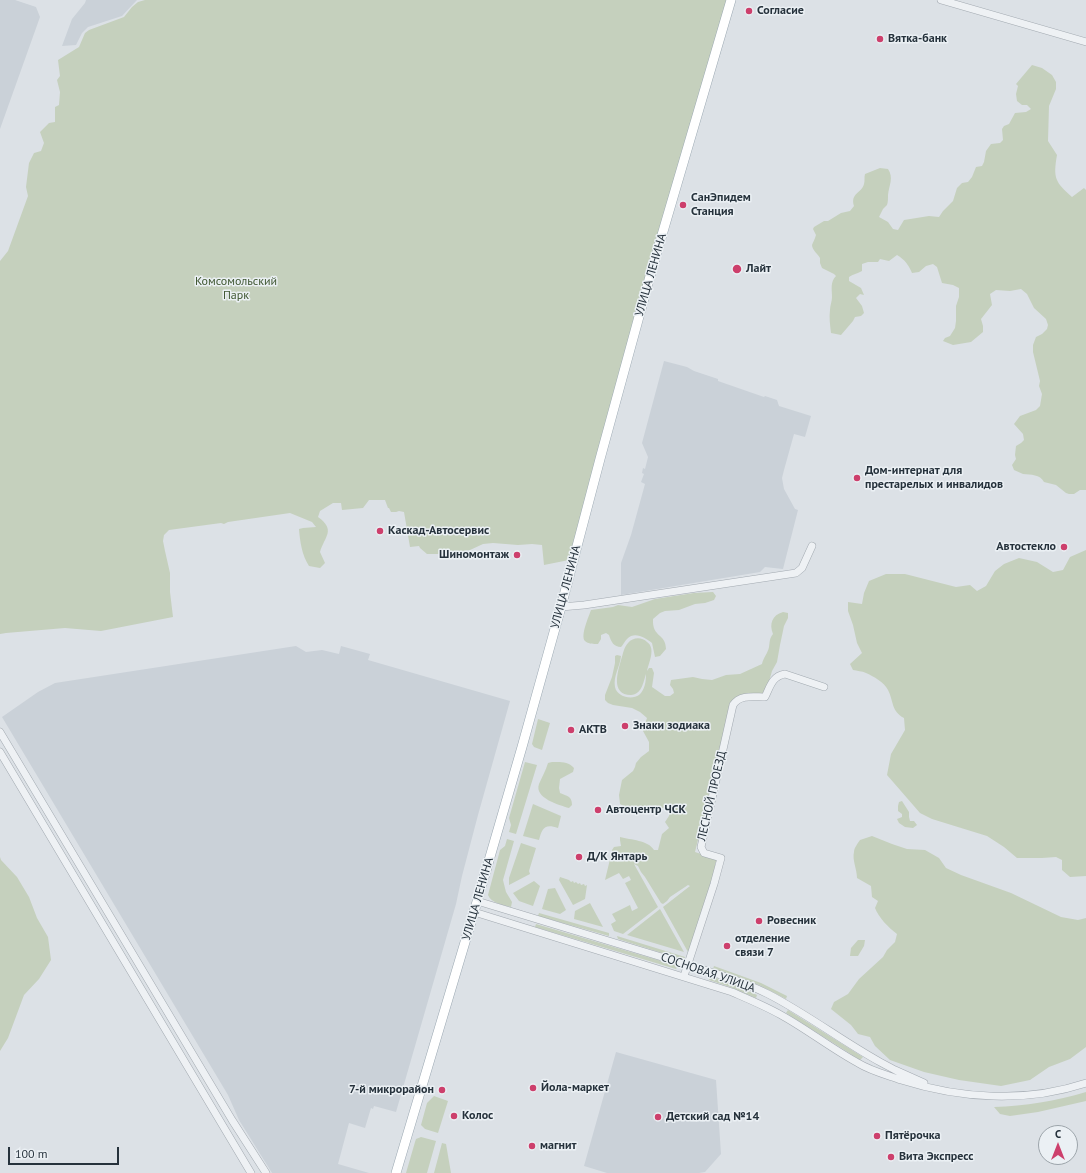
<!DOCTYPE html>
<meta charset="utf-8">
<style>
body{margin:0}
#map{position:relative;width:1086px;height:1173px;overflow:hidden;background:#dce1e6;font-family:"PT Sans",sans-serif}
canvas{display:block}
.north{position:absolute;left:1038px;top:1125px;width:40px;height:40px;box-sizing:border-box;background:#ebf0f4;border:1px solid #9ca4aa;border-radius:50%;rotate:0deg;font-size:11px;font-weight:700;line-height:16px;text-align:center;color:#26323c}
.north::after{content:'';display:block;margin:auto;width:14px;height:18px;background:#cd3f6c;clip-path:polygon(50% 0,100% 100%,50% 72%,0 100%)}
.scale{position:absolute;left:8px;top:1147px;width:111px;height:18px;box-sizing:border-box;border:2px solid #26323c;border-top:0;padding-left:5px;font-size:12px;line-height:14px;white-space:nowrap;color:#26323c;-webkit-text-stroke:3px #ebf0f4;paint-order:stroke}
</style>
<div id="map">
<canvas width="1086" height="1173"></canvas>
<div class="north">С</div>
<div class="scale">100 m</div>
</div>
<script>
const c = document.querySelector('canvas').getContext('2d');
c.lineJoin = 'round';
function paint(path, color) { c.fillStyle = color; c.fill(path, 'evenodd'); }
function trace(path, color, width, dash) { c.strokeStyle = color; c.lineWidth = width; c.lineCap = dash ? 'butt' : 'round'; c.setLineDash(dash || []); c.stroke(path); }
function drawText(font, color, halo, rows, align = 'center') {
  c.font = font + ' "PT Sans",sans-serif'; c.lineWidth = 3; c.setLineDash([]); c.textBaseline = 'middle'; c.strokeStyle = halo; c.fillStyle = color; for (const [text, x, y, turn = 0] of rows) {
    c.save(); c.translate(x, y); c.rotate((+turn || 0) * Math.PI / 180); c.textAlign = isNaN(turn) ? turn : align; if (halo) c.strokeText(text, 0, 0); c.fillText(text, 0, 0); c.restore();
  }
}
const built = new Path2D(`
 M0,0H15L36,7L40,17L0,129Z
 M86,0H137L122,16L88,27L82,33L76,45L62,46L72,19L85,3Z
 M664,361L687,367L694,371L718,379V381L764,397L765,396L777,400L779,406L811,416L805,437L794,434L784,470L782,478L784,489L795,509L798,510L783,569L765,567L760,572L621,595V563L631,535L645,484L641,482L644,474L642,473L643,468L645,469L648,457L642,443Z
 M296,646L306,652L322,650L339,654L341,646L370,654L368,660L510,701L478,815L462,876L456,904L396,1112L374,1106L373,1109L371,1108L365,1128L349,1123L338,1164L369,1173H272L239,1120L228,1095L2,717L38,692L55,683Z
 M616,1052L716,1080L721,1154L705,1172L699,1173H607L584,1166Z`);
const green = new Path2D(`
 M145,0H731L574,559L544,565L542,545L532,544L518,545L493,543L483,544L470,550L442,554H427L420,548L419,546L410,547L404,512L399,511L396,512H391L389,508H388L385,500H369L363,508L342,510L341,503H333L320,511L318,517C336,530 325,536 320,552L325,563L320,568L309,566C302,555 300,542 299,529L303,528L316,527L312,522L290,513L228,522L224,524L221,523L169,530L164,535L163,541L165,551L170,573V592L173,617L101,631L65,628L6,633L0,634V261L8,251L28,196L26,187L29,163L34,153L41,151L44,143L40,132L49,123L55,122V107L59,105L60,92L57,80L60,76L58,60L79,47L85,33L89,30L124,17L132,7L138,2Z
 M1032,65L1042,68L1052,75L1056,82V89L1049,106L1048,141L1057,155C1053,178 1055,182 1072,197L1084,188L1086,190V490H1080L1074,494H1069L1066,493L1056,485L1044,482C1040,474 1031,475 1023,474C1020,473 1017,471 1014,470L1012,465L1016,459L1015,455L1016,446L1021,443L1024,440L1023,434L1014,424L1020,416L1036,410L1040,406L1042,394L1039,386L1040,381L1033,352V345L1036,337L1042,334L1047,329L1048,325L1046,319L1034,308L1027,294L1021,289L1010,291L996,290L990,294L992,305L981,319L983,326V332L971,342L953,345L943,341L945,338L950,336L955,328L956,321V306L959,297V288L953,285L942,283L937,267L933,264L926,266L919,272L912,273C908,264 905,260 897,255L889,261L880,259L878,262H868L862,264V271C857,274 853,274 849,277V281L861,288L864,295L860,294L856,298L862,306L864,313L861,316L855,317L853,321L841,335L831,333C830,325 829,317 830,310C830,306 832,301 832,297C832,289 830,282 836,276L834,274L822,268L820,263V258C818,254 812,250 812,245C813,242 815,239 816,235L813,229L814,227L824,221H828L841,213L850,211L854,206C850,193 862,193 864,184C865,181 864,177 865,174L880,168L888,169C894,178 889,185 888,195C888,199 888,202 887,205L883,209L879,217L888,222L893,229L898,230L904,220L929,216L939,217L943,211L953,201L957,188L962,183L968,182L972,177L976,167L982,166L984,162L986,151L991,144L1000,143L1003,140L1002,129L1004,126L1009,124L1015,113L1026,112L1031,109L1027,105H1022L1017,101L1016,94L1018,86L1016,84Z
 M1086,550V877V876L1070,877L1062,870V860L1056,857L1042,858H1017L1004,847L987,836L932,819L920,813L887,775L891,754L905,730L904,718C891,711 894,702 888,690C885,683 873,676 866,673C862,671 857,671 853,670L850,664L862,653L857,643L853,625L848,611V602L862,604L864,593L869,581L886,574H905L956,587L970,585L977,591L986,586L995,571L1004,564L1019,558L1037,562L1053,572L1063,570L1070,557Z
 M713,592L716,596L714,600L705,603L695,604L679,610L665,611L660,613L653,619C652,638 666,633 666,649L660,656L655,657L652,643C645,638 635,631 627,639C625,641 623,645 621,647C614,647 611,642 609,635L606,633L601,635V639L598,644C594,644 588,644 585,641C580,636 589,616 591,610L613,607L618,605L632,607L655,599L694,593Z
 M783,612L788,613V618L784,626L780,645L777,662L772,671L768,685L763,693L732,702L695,852L719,860L715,863V867L718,865L689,951L688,952L663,907L690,886L688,885L670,897L667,901L663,904L661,903L645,877L641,872L638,866L634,864L658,907L623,934L614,931L611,924L616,921L612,914L630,905L632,911L638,908L625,883L631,880L629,876L623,879L619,873L605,880L611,855L613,856L612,850L614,847L621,846L620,840V837C631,840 648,840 654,850H658L662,834L669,828L665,822L669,816L670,809C658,806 660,810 651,811C648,811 645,808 642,807C634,805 627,809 620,804L619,795L622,780L633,771L635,767L636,763L641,757L649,751V742L643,731L644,727L647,718L640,712L632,708L613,705L608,703L605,700V695L612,677L615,663V656L617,655L621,656C620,667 613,676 615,687C617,697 632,700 639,695C645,690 646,681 646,674C643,683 642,694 631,695C610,695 618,671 621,660C623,654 624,647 628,643C633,637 642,637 647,642C656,648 649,662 647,671L649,668H652L654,673L652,687L665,696H670L674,693L673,689L670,685L671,680L693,677L702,679L712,680L726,675L740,674L762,664C763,658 768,653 769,647C770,642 769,639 773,634C769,624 772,615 783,612Z
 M538,719L550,723L542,750L534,747L532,744Z
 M525,762L537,765L516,834L509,832L511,825L509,818Z
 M552,762C560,762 568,761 574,768L573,772L560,779L559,788L560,793C567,796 572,796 572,805L569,808C559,805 534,798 539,784C542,777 546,770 548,763Z
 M902,801L909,812V817L910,821H914L917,825L913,828L905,827L899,823L897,819L902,817V814L898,811V806L899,802Z
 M533,804L561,816L558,828C544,823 542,829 539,840L523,836Z
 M872,836L892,844L907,849L925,850L939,858L946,868L961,875L1011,893L1061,917L1078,920L1086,918V1047L1070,1059L1049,1067L1030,1080L1001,1086L959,1080L924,1072L890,1060L875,1046L870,1037L858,1034L851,1025L831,1009L834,1002L848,994L859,979L883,957L887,950L895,942L897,934C888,927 879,918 875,908L878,901L872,897L871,886L857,878C857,869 852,860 854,852C854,848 858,843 860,840Z
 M507,839L514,841L503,880L506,892L512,902L511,907C503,905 491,903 488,895L500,850L505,846Z
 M521,843L536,848L529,871L530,874L509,885V878Z
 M0,857L1,860L17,877L29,897L37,918L48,937L51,960L39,979L24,995L8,1038L0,1051Z
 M560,877L569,880L571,882L573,881L574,883L576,882L578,884L580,883L581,885L584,884L585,886L587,885L585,899L573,905L559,880Z
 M534,881L540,886L533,906L519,901L513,893Z
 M555,888L566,910L560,914L542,909L548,889Z
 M590,903L603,927L574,919L575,911Z
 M660,909L684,952L627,935Z
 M539,913L609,933V936L538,916Z
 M536,924L678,966L676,969L535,927Z
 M617,936L685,957L684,960L618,939Z
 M858,940H865L864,946L858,956H850L851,948Z
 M714,966L761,983L787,996L786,999L759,985L713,969Z
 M710,976L732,983L757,995L756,998L730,987L709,980Z
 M788,1010L863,1057L860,1060L786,1013Z
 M1086,1092V1101L1038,1112L1010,1116L1000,1114L994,1107C1025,1106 1056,1101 1086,1092Z
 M434,1096L448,1101L438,1133L425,1129L421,1125L427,1103Z
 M421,1137L436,1141L427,1173H406L415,1142L416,1139Z
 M442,1143L446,1144L451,1173H434Z`);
const minor = new Path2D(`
 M941,0L1086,42
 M561,607L584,605L796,573L802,568L812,546
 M0,732L232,1120L266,1173
 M0,752L251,1173
 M477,901L688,965C715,973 742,981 768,994C807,1014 842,1041 880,1062L895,1070L924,1083
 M474,912L732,992C748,999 765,1006 781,1015C808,1030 832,1049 858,1063C871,1071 887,1075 901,1080C961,1099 1026,1103 1086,1083
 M684,976L714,884L721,858L704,853L701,847L733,705C740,694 754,697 765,697C770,687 772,676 785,674L824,687`);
const major = new Path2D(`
 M396,1173L474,912L522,747L561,607L600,459L652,269L731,0`);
const markers = [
 [749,11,4,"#cd3f6c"],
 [880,39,4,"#cd3f6c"],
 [683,205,4,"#cd3f6c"],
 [737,269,5,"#cd3f6c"],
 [857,478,4,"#cd3f6c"],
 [380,531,4,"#cd3f6c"],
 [1064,547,4,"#cd3f6c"],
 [517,555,4,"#cd3f6c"],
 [625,726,4,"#cd3f6c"],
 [571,730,4,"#cd3f6c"],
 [598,810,4,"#cd3f6c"],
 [579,857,4,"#cd3f6c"],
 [759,921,4,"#cd3f6c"],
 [727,946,4,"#cd3f6c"],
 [533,1088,4,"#cd3f6c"],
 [442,1090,4,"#cd3f6c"],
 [454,1116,4,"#cd3f6c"],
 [658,1117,4,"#cd3f6c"],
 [877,1136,4,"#cd3f6c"],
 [532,1146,4,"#cd3f6c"],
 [891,1157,4,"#cd3f6c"]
];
const poiNames = [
 ["Согласие",757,11],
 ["Вятка-банк",888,39],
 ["СанЭпидем",691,198],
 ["Станция",691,212],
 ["Лайт",746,269],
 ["Дом-интернат для",865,471],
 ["престарелых и инвалидов",865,485],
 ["Каскад-Автосервис",388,531],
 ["Автостекло",1056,547,"right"],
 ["Шиномонтаж",509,555,"right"],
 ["Знаки зодиака",633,726],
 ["АКТВ",579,730],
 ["Автоцентр ЧСК",606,810],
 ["Д/К Янтарь",587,857],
 ["Ровесник",767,921],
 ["отделение",735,939],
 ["связи 7",735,953],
 ["Йола-маркет",541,1088],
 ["7-й микрорайон",434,1090,"right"],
 ["Колос",462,1116],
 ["Детский сад №14",666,1117],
 ["Пятёрочка",885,1136],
 ["магнит",540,1146],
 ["Вита Экспресс",899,1157]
];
const streetNames = [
 ["УЛИЦА ЛЕНИНА",651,275,-74],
 ["УЛИЦА ЛЕНИНА",566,587,-75],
 ["ЛЕСНОЙ ПРОЕЗД",712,796,-77],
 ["УЛИЦА ЛЕНИНА",478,899,-74],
 ["СОСНОВАЯ УЛИЦА",708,973,19]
];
const parkNames = [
 ["Комсомольский",236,282],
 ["Парк",236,296]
];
paint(built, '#cad1d8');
paint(green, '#c5d0bd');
trace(minor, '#a2a9b0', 8);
trace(major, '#9ba8b2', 10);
trace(minor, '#eef1f4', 7);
trace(major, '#fff', 9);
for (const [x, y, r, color] of markers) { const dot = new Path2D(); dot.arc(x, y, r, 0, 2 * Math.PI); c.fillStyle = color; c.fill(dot); trace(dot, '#ebf0f4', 1.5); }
drawText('bold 12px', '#26323c', '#ebf0f4', poiNames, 'left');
drawText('12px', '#26323c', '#ebf0f4', streetNames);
drawText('12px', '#405833', '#ebf0f4', parkNames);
</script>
